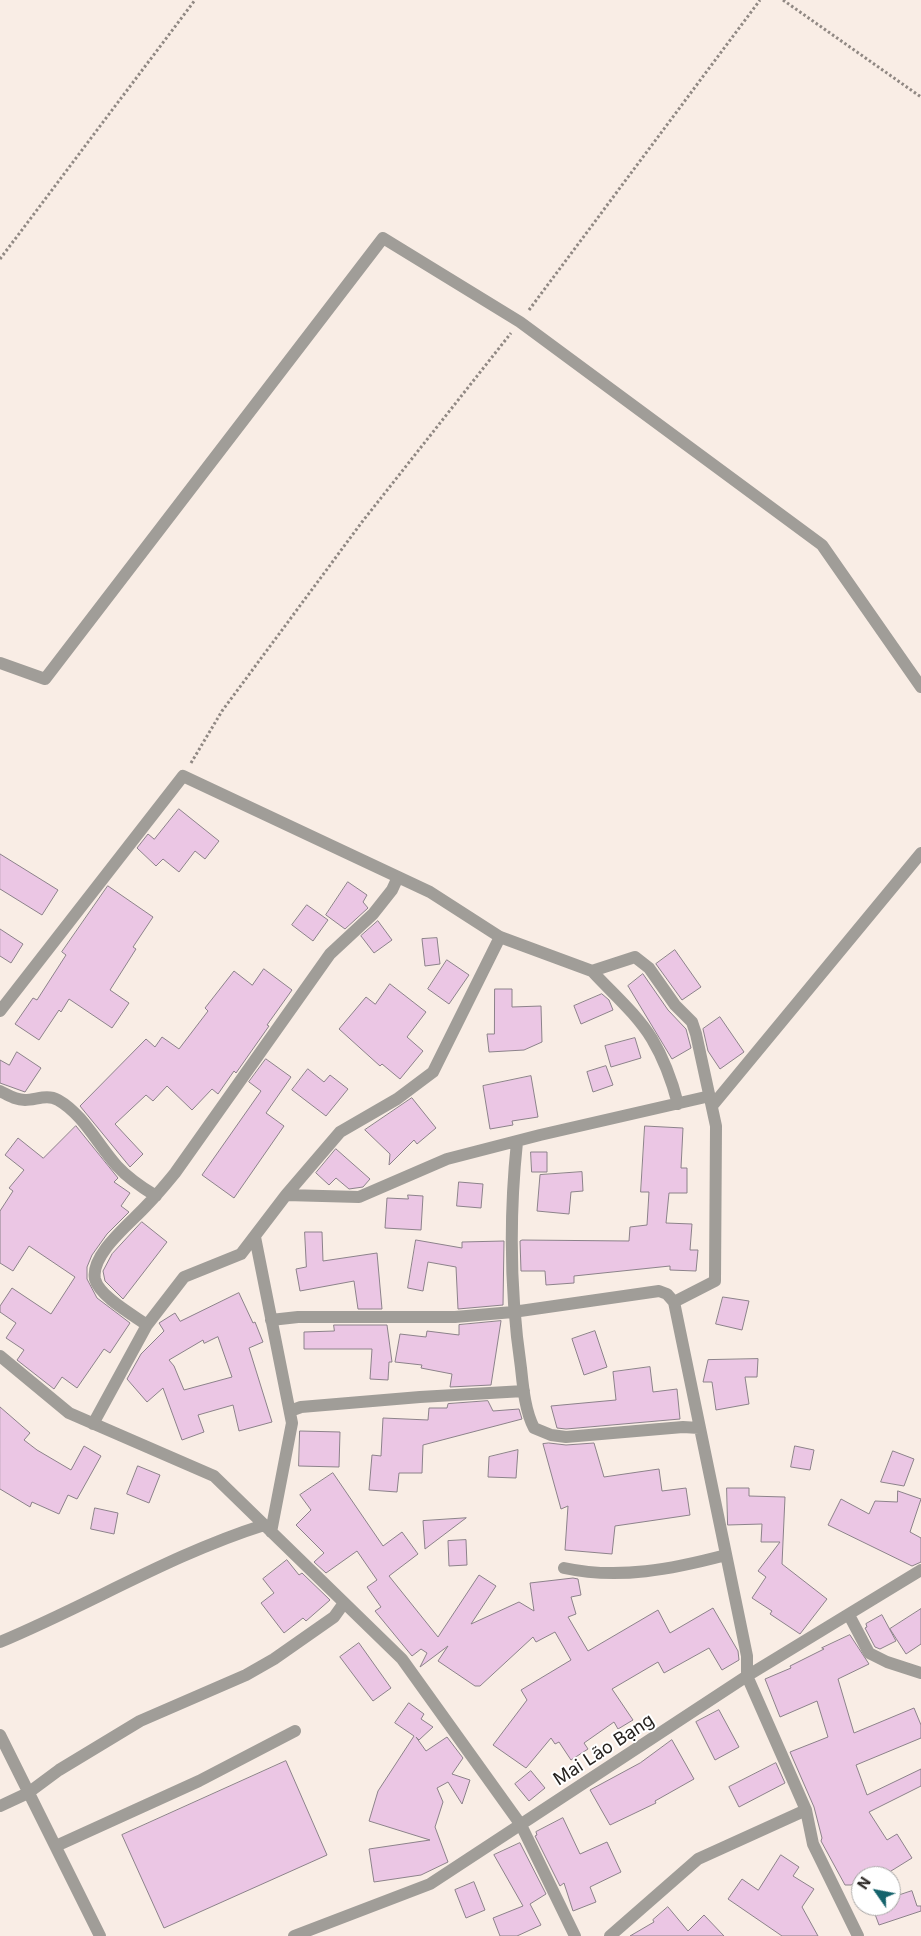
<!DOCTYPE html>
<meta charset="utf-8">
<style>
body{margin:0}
#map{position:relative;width:921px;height:1936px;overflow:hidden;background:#f9ede5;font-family:Inter,sans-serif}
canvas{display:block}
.north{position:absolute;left:851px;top:1866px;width:50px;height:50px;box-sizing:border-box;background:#fff;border:1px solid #a8a6a5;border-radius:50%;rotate:303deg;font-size:14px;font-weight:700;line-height:20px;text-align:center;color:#25211e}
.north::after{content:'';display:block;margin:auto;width:18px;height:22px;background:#15636c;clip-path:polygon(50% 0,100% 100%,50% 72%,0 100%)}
</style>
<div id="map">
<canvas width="921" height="1936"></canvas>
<div class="north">N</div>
</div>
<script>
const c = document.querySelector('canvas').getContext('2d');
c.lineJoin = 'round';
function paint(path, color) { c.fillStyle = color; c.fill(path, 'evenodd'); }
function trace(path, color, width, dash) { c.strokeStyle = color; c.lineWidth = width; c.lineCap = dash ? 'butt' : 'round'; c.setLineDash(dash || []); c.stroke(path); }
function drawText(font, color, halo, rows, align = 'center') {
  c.font = font + ' Inter,sans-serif'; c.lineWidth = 4; c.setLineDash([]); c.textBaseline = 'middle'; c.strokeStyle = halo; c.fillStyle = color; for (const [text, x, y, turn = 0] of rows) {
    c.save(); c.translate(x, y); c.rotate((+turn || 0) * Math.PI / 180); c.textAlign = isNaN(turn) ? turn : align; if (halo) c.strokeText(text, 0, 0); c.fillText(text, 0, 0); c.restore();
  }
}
const building = new Path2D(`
 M179,809L219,841L205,859L195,851L179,872L163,859L156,866L137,848L148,834L154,839Z
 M0,854L58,890L42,915L0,889Z
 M348,882L367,895L363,902L368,908L345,929L326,915Z
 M108,886L153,917L133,947L136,949L110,990L129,1003L112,1028L69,999L61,1012L59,1010L39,1040L15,1024L33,998L37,1000L66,955L62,952Z
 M307,905L328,920L313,941L292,925Z
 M378,921L392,940L374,953L361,936Z
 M0,929L23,944L11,963L0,956Z
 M437,938L440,964L425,966L422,939Z
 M675,950L701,987L682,1000L656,964Z
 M447,960L469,975L449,1004L428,989Z
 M264,969L292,990L267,1025L269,1026L236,1073L234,1071L218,1094L212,1089L192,1110L167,1086L153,1101L146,1095L115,1124L143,1154L130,1167L80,1106L146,1039L155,1047L162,1037L179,1049L208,1011L205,1008L234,971L252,985Z
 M643,974L668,1010L686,1029L691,1048L672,1059L628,986Z
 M390,984L426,1012L407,1037L423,1051L400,1079L382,1064L380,1066L339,1029L366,997L375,1004Z
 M495,989H512V1007L541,1006L542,1042L524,1050L489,1052L487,1034H494Z
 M602,994L609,1000L613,1010L581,1024L574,1006Z
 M720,1017L744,1052L720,1069L708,1051L703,1029Z
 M635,1038L641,1058L611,1067L605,1046Z
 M17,1052L41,1068L25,1092L0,1083V1060L9,1065Z
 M266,1059L291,1077L266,1113L284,1126L234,1198L202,1175L261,1091L249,1082Z
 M606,1066L613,1085L593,1092L587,1072Z
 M308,1069L324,1082L330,1075L348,1089L326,1116L292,1090Z
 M531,1076L538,1117L512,1121L513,1125L490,1129L483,1086Z
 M412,1098L436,1128L417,1144L414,1140L389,1165L390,1154L365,1130Z
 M76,1126L118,1178L114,1182L130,1193L121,1206L129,1212L107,1234L92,1255L87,1267V1279L97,1298L130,1323L110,1353L104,1349L77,1388L62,1377L54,1389L17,1360L24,1350L6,1338L16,1323L0,1312V1306L12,1288L51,1314L75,1277L29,1246L13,1271L0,1263V1211L13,1191L9,1188L24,1170L5,1155L18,1138L43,1158Z
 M645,1126L683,1128L681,1168H687V1193H669L666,1223L692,1224L690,1250H698L696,1271L670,1270V1266L574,1276V1283L546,1285L545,1271H521L520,1241L522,1240L629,1241L630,1227L647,1225L649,1192H641Z
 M336,1149L370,1179L363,1187L349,1189L336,1178L329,1185L316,1173Z
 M531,1152H547V1172H532Z
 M582,1172L583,1191L571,1192L569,1214L537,1211L540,1175Z
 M459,1182L483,1184L481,1208L457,1206Z
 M408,1195L423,1196L421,1230L385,1228L387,1198L408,1199Z
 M142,1222L167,1242L123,1299L105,1281L103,1271L112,1254Z
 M305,1232H322L323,1261L377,1253L382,1309H358L354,1281L300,1291L296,1269L306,1267Z
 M416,1240L462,1248V1242L504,1241L503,1305L458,1309L456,1267L428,1262L423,1291L408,1288Z
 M239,1293L253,1323L255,1322L263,1342L249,1348L272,1422L239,1431L233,1405L198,1415L204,1432L182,1440L163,1388L147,1402L127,1379L141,1354L164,1331L159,1323L175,1313L180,1321ZM218,1337L232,1377L184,1390L174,1366L169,1360L203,1340L204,1343Z
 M723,1297L749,1301L742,1330L716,1324Z
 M501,1321L491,1385L450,1387L452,1374L421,1368L422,1365L395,1362L400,1334L426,1337L427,1331L459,1335V1325Z
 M334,1325H387L392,1362H389L388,1380L370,1379L372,1349H304V1332L334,1331Z
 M595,1331L607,1367L584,1375L572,1339Z
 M758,1359L757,1377H745L749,1404L716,1410L712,1382H703L708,1360Z
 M650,1367L653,1392L677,1389L680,1419L566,1429L557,1428L551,1406L616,1400L613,1372Z
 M488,1401L493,1411L519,1409L522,1419L423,1445L422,1473H399L397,1492L369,1490L372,1455L381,1456L383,1418L428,1420L429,1408H447L448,1404Z
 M0,1407L30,1433L24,1440L37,1450L71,1470L84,1446L101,1456L77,1499L68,1495L59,1514L32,1502L30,1507L0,1489Z
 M300,1431L340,1432L339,1467L299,1466Z
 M549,1443L566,1445L594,1443L604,1477L659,1469L662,1491L686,1488L690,1515L615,1526L612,1554L565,1550L568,1506L561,1509L543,1444Z
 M795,1446L814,1450L810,1470L791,1467Z
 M518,1450L516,1478L488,1477L489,1457Z
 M893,1451L914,1459L904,1486L881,1482Z
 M138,1466L160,1475L149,1503L127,1494Z
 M333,1473L383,1546L402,1532L418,1554L389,1576L438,1637L479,1575L496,1586L471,1624L519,1602L534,1611L530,1583L573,1578L578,1579L581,1595L571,1597L576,1614L568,1617L588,1651L658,1610L670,1633L713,1608L738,1651L739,1660L722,1670L709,1648L664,1673L658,1662L612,1689L633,1720L618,1729L614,1722L584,1743L588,1749L571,1760L559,1742L555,1744L551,1738L526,1768L493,1745L527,1700L521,1690L571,1660L555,1632L536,1642L533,1637L480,1686H475L438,1661L448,1646L420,1667L427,1653L421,1649L412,1656L375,1611L381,1607L367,1587L377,1580L357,1551L326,1573L314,1562L324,1553L296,1525L311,1510L300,1495Z
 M727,1488H749V1496L785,1497L782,1564L827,1599L800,1634L770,1614L772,1611L752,1598L766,1577L758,1571L780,1542H761L762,1524L728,1525Z
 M898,1491L921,1499L910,1532L921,1538V1562L912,1566L828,1525L841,1499L869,1514L875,1501L897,1502Z
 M95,1508L118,1513L114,1534L91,1529Z
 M466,1518L425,1549L423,1521Z
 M466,1540L467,1565L449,1566L448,1541Z
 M287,1560L299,1575L302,1573L330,1600L306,1621L303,1618L284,1633L261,1603L274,1593L263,1579Z
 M921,1609V1644L906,1654L890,1629Z
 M882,1615L896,1641L880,1649L875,1647L865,1628L867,1627L866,1624Z
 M850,1635L869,1664L838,1679L854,1733L914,1708L921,1725V1738L856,1765L867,1795L921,1769V1786L869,1812L887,1840L897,1834L912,1858L883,1876H861V1879L851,1885H845L821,1841L822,1838L814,1807L790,1752L828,1737L817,1701L780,1717L765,1679L791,1668L790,1666L824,1649L822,1648Z
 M359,1643L391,1688L373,1701L340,1657Z
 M409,1703L424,1714L421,1719L433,1727L419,1740L416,1737L426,1751L447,1737L463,1758L452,1774L470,1780L462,1804L448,1782L437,1788L443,1802L435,1827L448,1862L421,1875L374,1882L369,1849L430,1840L369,1821L378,1791L414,1736L395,1723Z
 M719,1710L739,1747L715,1760L696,1722Z
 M672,1740L694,1779L655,1801L656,1803L610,1825L590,1790L640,1763Z
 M286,1761L327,1855L164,1928L122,1835Z
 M776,1763L785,1783L739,1807L729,1787Z
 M531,1771L545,1788L529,1801L515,1784Z
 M563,1818L580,1854L607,1842L621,1872L590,1887L596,1902L573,1911L564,1883L560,1886L535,1836L537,1835L536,1832Z
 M520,1843L546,1894L530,1904L541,1925L517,1936H500L493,1918L523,1906L494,1855Z
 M781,1855L799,1867L793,1876L814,1889L802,1907L818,1936H782L728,1899L742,1879L758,1890Z
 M474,1882L485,1910L466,1918L455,1890Z
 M912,1891L917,1906H921V1911L879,1925L872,1906H891V1898Z
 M668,1907L688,1931L704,1915L724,1936H630L654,1922L653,1920Z`);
const path = new Path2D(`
 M783,0L921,97
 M0,259L195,0
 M529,310L760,0
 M191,763L222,711L362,522L511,333`);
const minor = new Path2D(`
 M0,663L45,679L383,238L520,322L822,545L921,687
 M592,971C612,993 636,1013 652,1039C664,1059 672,1081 678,1104
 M0,1011L183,776L430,892L500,937L592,971L635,957L649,968L675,1005L692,1022L696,1034L716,1126L715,1281L674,1302L747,1656V1676L806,1810L813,1844L858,1936
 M0,1091C8,1095 15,1100 25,1100C36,1100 47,1094 58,1100C83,1114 98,1145 117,1166C128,1178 141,1187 156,1196
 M712,1106L921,853
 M517,1142C509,1218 510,1293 521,1368C523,1387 525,1411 534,1428L551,1435L566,1437L683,1427L699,1428
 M286,1195L359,1197L447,1159L540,1135L710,1096
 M255,1237L292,1423L271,1532
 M271,1320L298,1317H455L513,1312L659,1291L667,1294L674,1302
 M147,1325C133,1315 99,1296 95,1279C90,1254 132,1222 147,1205C157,1195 166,1184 175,1173L330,954L373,914L392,890L398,877
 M0,1356L69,1413L214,1476L402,1659L521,1825L575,1936
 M290,1411L301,1407L420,1397L524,1391
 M93,1424L147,1325L184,1277L241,1254L286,1195L340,1132L397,1099L433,1072L500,937
 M564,1568C619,1580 673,1569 726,1555
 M849,1615L869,1653L887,1662L921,1673
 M0,1642C89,1605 172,1554 264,1525
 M0,1735L100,1936
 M0,1806L28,1793L59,1770L140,1721L246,1675L274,1659L334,1617L344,1603
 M56,1846L199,1781L295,1731
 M294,1936L430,1884L747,1676L921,1570
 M610,1936L698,1859L806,1810`);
const streetNames = [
 ["Mai Lão Bạng",604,1750,-33]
];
paint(building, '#ebc6e4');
trace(building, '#8c828a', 1);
trace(path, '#908883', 3, [2.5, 2.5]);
trace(minor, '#a09d98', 12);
drawText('18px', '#25211e', '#fff', streetNames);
</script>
